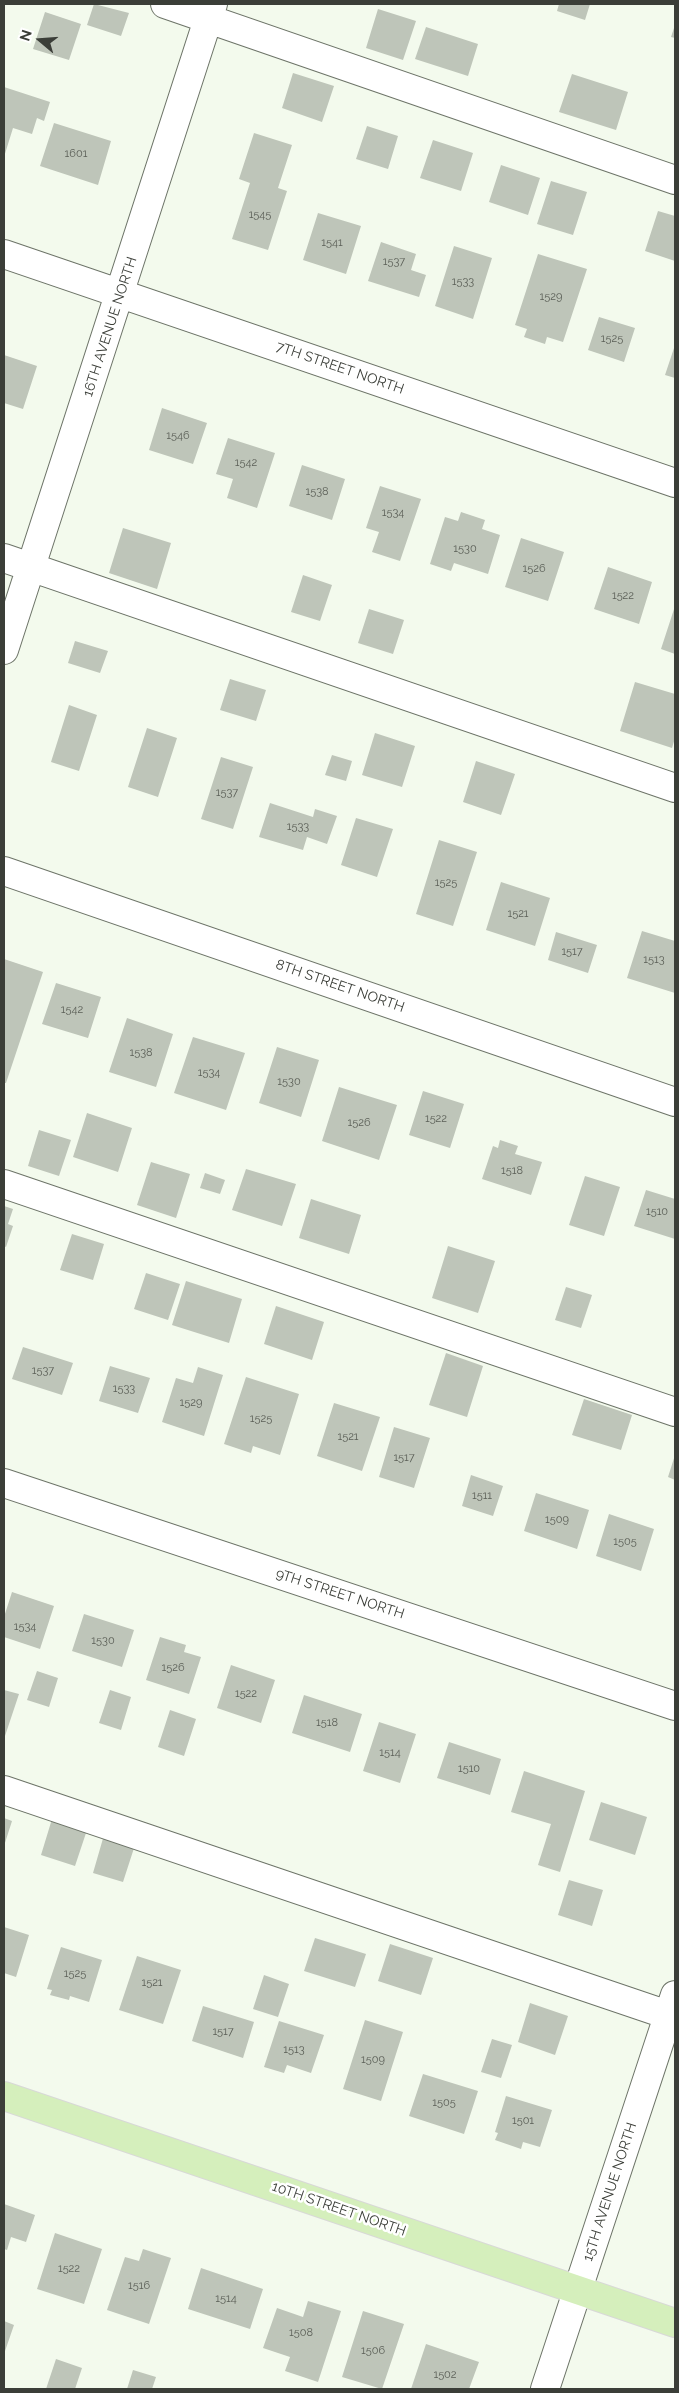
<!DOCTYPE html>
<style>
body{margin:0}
#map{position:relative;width:679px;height:2393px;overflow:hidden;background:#f3faed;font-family:Raleway,sans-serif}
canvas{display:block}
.frame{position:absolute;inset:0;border:5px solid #3b3e38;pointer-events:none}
.north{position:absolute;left:15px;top:15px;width:50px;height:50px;-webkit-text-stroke:4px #fff;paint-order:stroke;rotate:288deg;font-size:14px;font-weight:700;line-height:20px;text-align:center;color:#3b3e38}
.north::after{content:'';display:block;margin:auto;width:18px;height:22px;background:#3b3e38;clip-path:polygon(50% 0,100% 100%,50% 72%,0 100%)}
</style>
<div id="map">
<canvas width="679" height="2393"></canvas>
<div class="frame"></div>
<div class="north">N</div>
</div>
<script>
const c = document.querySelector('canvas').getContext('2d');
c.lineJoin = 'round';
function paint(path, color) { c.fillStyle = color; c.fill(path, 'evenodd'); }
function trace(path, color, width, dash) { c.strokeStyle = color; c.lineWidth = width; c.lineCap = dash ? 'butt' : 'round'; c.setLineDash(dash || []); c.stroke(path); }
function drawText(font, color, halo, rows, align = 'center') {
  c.font = font + ' Raleway,sans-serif'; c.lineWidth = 5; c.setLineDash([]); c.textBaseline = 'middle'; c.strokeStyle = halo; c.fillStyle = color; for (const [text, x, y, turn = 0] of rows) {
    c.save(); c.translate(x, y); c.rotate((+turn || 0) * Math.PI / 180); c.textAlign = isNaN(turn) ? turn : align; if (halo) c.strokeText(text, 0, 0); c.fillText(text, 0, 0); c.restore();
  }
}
const building = new Path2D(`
 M94,4L129,13L121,36L87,25Z
 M559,4H590L585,20L557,11Z
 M378,9L416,21L403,60L366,48Z
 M45,12L81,24L69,60L33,49Z
 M675,25V38L671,37Z
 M426,27L478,44L468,76L415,59Z
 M293,73L334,86L322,122L282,108Z
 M572,74L628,92L616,130L559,112Z
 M4,87L50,102L44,121L37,118L32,134L13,128L4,157Z
 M54,123L111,141L98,185L40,166Z
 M367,126L398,136L388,169L356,159Z
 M254,133L292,145L278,188L287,191L268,250L232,239L250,183L239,179Z
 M433,140L473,153L461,191L420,178Z
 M501,165L540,178L528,215L489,202Z
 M551,181L587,192L573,235L537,224Z
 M658,211L675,216V261L645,251Z
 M318,213L361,226L346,274L303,260Z
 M381,242L416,254L411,270L426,275L419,297L368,281Z
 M454,246L492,258L473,319L435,306Z
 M538,254L587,269L563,342L547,337L545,344L524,337L527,329L515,325Z
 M599,317L635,328L624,362L588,350Z
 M675,345V378L665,375Z
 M4,355L37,366L23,409L4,403Z
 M162,408L207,423L193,464L149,450Z
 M228,438L275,453L257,508L227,498L233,479L216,474Z
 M302,465L345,479L332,520L289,506Z
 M380,486L421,499L400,561L372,552L379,532L366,528Z
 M461,512L485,520L482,529L500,535L488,574L454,563L451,571L430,564L445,517L458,521Z
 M123,528L171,543L157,589L109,573Z
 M521,538L564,552L548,601L505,587Z
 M608,567L652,582L639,624L594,609Z
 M303,575L332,585L320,621L291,612Z
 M675,606V654L661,649Z
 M369,609L404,620L393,654L358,643Z
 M75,641L108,651L100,673L68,663Z
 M230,679L266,690L256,721L220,710Z
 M635,682L675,694V738L672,748L620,731Z
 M69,705L97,715L79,771L51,762Z
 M147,728L177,738L158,797L128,787Z
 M375,733L415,746L402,787L362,775Z
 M332,755L352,761L346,781L325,775Z
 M221,757L253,767L233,829L201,819Z
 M476,761L515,774L501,815L463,802Z
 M270,803L313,817L315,809L337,816L327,844L307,837L303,850L259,837Z
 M356,818L393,829L377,877L341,865Z
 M439,840L477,852L453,926L416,914Z
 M501,882L550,898L535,946L486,930Z
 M642,931L675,941V993L627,978Z
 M556,932L597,945L588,973L548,960Z
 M4,959L43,972L6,1083H4Z
 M56,983L101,997L88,1038L42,1024Z
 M127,1018L173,1034L156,1087L109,1072Z
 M193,1037L245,1053L226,1110L174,1093Z
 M277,1047L319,1060L301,1117L259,1103Z
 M339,1087L397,1105L379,1160L322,1141Z
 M423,1091L464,1104L450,1148L409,1135Z
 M87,1113L132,1128L118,1172L73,1157Z
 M39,1130L71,1140L59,1176L28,1166Z
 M500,1140L518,1146L515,1154L542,1162L531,1195L482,1179L493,1146L498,1148Z
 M151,1162L190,1174L176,1218L137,1205Z
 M246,1169L296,1184L282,1226L232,1210Z
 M205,1173L225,1180L220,1194L200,1188Z
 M585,1176L620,1187L604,1236L569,1225Z
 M646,1190L675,1199V1239L634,1226Z
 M311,1199L361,1215L349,1254L299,1238Z
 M4,1206L13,1209L8,1224L13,1226L6,1247L4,1246Z
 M72,1234L104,1244L93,1280L60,1270Z
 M448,1246L495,1261L478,1313L432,1298Z
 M146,1273L180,1284L168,1320L134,1309Z
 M186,1281L242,1299L229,1343L172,1325Z
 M566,1287L592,1295L581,1328L555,1320Z
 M276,1306L324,1322L312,1360L264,1344Z
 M23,1347L73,1363L62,1395L12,1379Z
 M446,1353L483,1366L467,1417L429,1405Z
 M110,1366L150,1378L138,1413L99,1401Z
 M198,1367L223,1375L204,1436L162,1422L176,1378L193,1383Z
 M246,1377L299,1394L280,1455L253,1446L251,1453L224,1444Z
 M584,1399L632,1415L621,1450L572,1435Z
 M334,1403L380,1417L362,1471L317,1456Z
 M394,1427L430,1438L414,1488L379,1477Z
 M675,1455V1480L668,1477Z
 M471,1475L503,1486L493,1516L462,1506Z
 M536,1493L589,1510L577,1549L524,1531Z
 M609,1514L654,1529L641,1571L596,1556Z
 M12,1592L54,1606L40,1649L4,1637V1617Z
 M84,1614L134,1630L122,1667L72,1651Z
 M160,1637L186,1645L184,1652L201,1657L189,1694L146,1680Z
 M231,1665L275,1680L261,1723L217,1708Z
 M37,1671L58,1678L49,1707L27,1700Z
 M4,1690L19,1694L4,1739Z
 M110,1690L131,1697L121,1730L99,1723Z
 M304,1695L362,1714L350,1752L292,1733Z
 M170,1710L196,1719L184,1756L158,1747Z
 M379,1722L416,1734L400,1783L363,1771Z
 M449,1742L501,1759L490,1795L437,1778Z
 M524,1771L585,1791L560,1872L538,1865L551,1824L511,1812Z
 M601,1802L647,1817L635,1855L589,1840Z
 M4,1818L12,1821L4,1846Z
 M52,1819L87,1830L75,1866L41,1855Z
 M104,1835L135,1845L123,1882L93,1873Z
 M569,1880L603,1890L592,1926L558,1915Z
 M4,1927L29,1935L16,1977L4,1973Z
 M315,1938L366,1954L355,1987L304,1971Z
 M390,1944L433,1958L421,1995L378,1981Z
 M61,1947L102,1960L89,2002L70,1996L69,2000L50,1995L52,1990L47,1989Z
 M137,1956L181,1970L163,2024L119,2010Z
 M264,1975L289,1984L278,2017L253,2009Z
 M530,2003L568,2016L555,2055L518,2042Z
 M203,2006L254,2022L243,2058L192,2041Z
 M365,2020L403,2032L381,2101L343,2089Z
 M279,2021L324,2035L311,2073L287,2065L284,2073L264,2067Z
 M492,2039L512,2045L501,2078L481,2072Z
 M423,2074L478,2091L464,2134L409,2116Z
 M506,2096L552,2110L540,2147L523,2142L521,2149L495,2140L498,2133L495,2132Z
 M4,2204L35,2215L26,2242L11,2237L7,2250L4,2249Z
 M55,2233L102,2249L84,2304L37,2289Z
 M143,2249L171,2258L149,2324L107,2310L125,2257L139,2261Z
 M201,2268L263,2289L250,2329L188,2309Z
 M308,2301L341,2311L318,2382L285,2371L290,2357L263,2348L277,2308L303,2317Z
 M363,2311L404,2324L382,2389L342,2377Z
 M4,2321L14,2325L4,2354Z
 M426,2344L479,2362L469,2389H411Z
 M56,2359L82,2368L75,2389H46Z
 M133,2370L156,2377L152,2389H127Z`);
const minor = new Path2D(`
 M165,4L675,180
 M4,254L675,483
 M4,558L675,788
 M4,650L213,4
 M4,871L675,1102
 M4,1184L675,1412
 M4,1483L675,1706
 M4,1790L668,2015
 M545,2389L675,1995`);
const major = new Path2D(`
 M4,2096L675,2323`);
const numberNames = [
 ["1601",76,154],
 ["1545",260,215],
 ["1541",332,243],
 ["1537",394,262],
 ["1533",463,282],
 ["1529",551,297],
 ["1525",612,339],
 ["1546",178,436],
 ["1542",246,463],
 ["1538",317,492],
 ["1534",393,513],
 ["1530",465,549],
 ["1526",534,569],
 ["1522",623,596],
 ["1537",227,793],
 ["1533",298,827],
 ["1525",446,883],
 ["1521",518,914],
 ["1517",572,952],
 ["1513",654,960],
 ["1542",72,1010],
 ["1538",141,1053],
 ["1534",209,1073],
 ["1530",289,1082],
 ["1522",436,1119],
 ["1526",359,1123],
 ["1518",512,1171],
 ["1510",657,1212],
 ["1537",43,1371],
 ["1533",124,1389],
 ["1529",191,1403],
 ["1525",261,1419],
 ["1521",348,1437],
 ["1517",404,1458],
 ["1511",482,1496],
 ["1509",557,1520],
 ["1505",625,1542],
 ["1534",25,1627],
 ["1530",103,1641],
 ["1526",173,1668],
 ["1522",246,1694],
 ["1518",327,1723],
 ["1514",390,1753],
 ["1510",469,1769],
 ["1525",75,1974],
 ["1521",152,1983],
 ["1517",223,2032],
 ["1513",294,2050],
 ["1509",373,2060],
 ["1505",444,2103],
 ["1501",523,2121],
 ["1522",69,2269],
 ["1516",139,2286],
 ["1514",226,2299],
 ["1508",301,2333],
 ["1506",373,2351],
 ["1502",445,2375]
];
const streetNames = [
 ["16TH AVENUE NORTH",110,327,-72],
 ["7TH STREET NORTH",340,368,19],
 ["8TH STREET NORTH",340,986,19],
 ["9TH STREET NORTH",340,1594,18],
 ["15TH AVENUE NORTH",610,2192,-72],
 ["10TH STREET NORTH",339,2209,19]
];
paint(building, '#bec5b9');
trace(minor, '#6d7468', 30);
trace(major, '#d8d8d7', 30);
trace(minor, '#fff', 28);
trace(major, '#d5efbc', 28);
drawText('11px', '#5c6058', null, numberNames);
drawText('14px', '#3b3e38', '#fff', streetNames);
</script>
